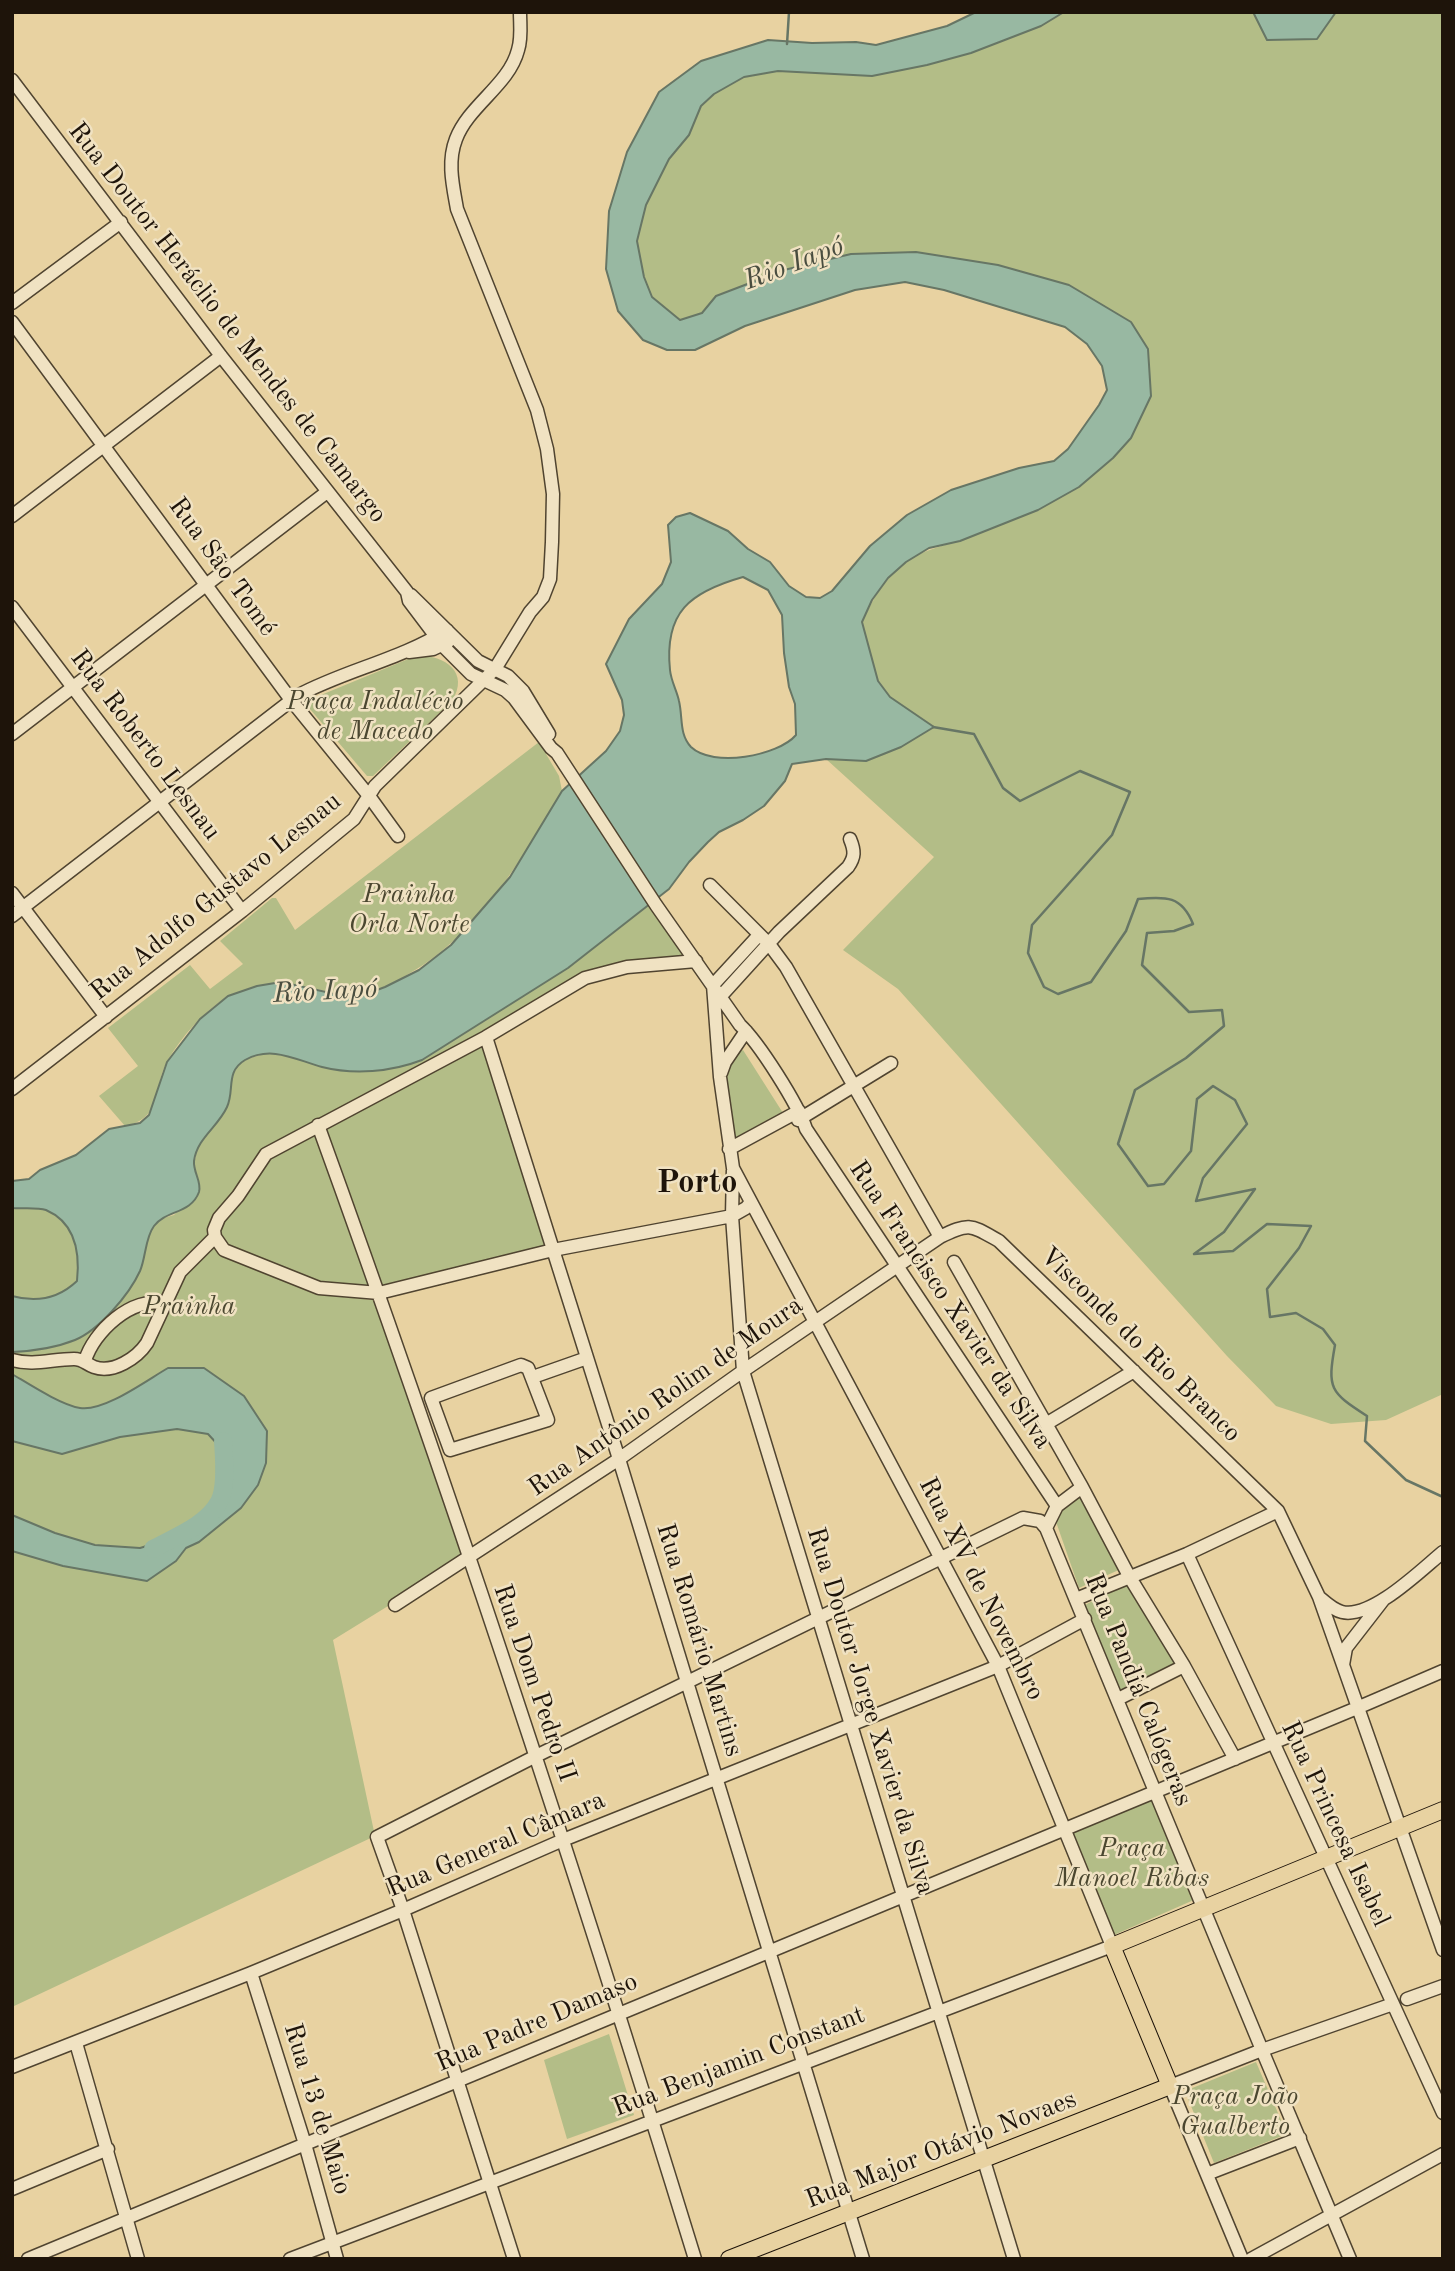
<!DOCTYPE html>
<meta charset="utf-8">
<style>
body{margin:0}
#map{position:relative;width:1455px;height:2271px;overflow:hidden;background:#e8d2a1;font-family:"Old Standard TT",serif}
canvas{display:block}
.frame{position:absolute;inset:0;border:14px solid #1e140a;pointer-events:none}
</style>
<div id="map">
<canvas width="1455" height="2271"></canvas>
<div class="frame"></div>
</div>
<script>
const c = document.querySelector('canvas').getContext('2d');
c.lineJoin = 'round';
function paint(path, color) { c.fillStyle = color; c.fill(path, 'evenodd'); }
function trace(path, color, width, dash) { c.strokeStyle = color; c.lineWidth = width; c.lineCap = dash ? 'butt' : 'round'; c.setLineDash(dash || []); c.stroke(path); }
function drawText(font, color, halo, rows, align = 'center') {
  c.font = font + ' "Old Standard TT",serif'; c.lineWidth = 5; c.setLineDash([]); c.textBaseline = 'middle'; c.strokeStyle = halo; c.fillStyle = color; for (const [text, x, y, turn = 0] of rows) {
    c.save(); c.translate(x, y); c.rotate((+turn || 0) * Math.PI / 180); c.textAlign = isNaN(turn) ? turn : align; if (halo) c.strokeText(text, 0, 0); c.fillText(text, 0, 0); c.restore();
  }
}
const green = new Path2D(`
 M1064,12H1253L1268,40L1317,39L1336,12H1443V1394L1386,1420L1331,1424L1276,1406L1227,1356L898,989L843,950L934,857L826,759L866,761L901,747L933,726L890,697L878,681L862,622C873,599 885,577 906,562C924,549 942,547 961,540C1002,526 1041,508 1079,487L1131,323L1069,285L998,265L916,252L851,254L784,270L716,296L702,313L680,320L652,297L644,277L637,241L646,205L669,159L689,135L701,106L714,94L744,77L778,71L872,76L927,65L971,53L1041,26Z
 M418,655C445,656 470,672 452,701L373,776H367L304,702Z
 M539,742L559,776L562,791C518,865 475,941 396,981C385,987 370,996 357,996C340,996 326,990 310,988C299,987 232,994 225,998C202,1014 182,1036 168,1060C152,1087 164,1118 125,1126L99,1096L138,1066L108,1028L190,965L210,989L243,964L220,941L272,898H276L295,930Z
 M651,902L688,956L628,962L266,1153L219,1215L223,1255L315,1294L373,1300L474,1553L333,1640L375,1836L12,2007V1551L63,1566L147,1581L176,1561L186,1548L199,1542L241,1508L267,1431L244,1396L168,1368C147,1380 104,1412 80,1408C61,1405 30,1384 12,1374V1352L53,1347L78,1339L95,1326L109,1313L140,1271L151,1229L160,1219L174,1215L200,1186L194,1164L198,1146L227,1107L230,1079L236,1067L247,1059L267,1053L292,1056L323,1067L422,1060L568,968Z
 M483,1042L550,1249L373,1288L321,1283L229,1247L219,1236L223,1218L251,1187L269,1159Z
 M743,1050L783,1113L732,1144L724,1066L731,1056Z
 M12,1208C22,1209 37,1207 46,1210C76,1223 80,1253 77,1281C58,1299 37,1303 12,1296Z
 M177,1429C186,1430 201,1430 209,1435C221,1442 225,1459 224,1472C223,1481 223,1491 221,1499C212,1523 165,1544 141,1547C100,1553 49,1531 12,1515V1441L62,1454L120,1437Z
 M1081,1496L1123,1568L1079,1588L1054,1516Z
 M1131,1581L1180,1666L1121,1695L1083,1606Z
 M1155,1795L1196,1899L1114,1935L1067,1831Z
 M609,2034L634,2115L567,2139L544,2060Z
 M1256,2062L1287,2134L1214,2163L1185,2091Z`);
const water = new Path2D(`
 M976,12H1064L1041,26L971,53L927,65L872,76L778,71L744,77L714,94L701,106L689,135L669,159L646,205L637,241L644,277L652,297L680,320L702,313L716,296L784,270L851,254L916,252L998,265L1069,285L1131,322L1148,349L1151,396L1131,438L1113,458L1079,487L1038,510L960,541L929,548L906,562L888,578L872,600L862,622L878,681L890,697L934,727L901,747L866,761L826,759L792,764L785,781L764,806L743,820L719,832L708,842L689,862L669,889L568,968L422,1060C391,1072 354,1075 322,1067C296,1060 272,1045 245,1060C225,1072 235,1090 227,1107C218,1127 197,1138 194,1161C193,1172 202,1182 199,1192C191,1214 166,1210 154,1226C145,1238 146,1257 140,1271C129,1295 99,1330 75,1340C55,1348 34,1351 12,1352V1296C37,1303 58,1299 77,1281C80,1253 76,1223 46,1210C37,1207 22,1209 12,1208V1181L29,1179L40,1170L76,1155L109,1129L140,1123L149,1115L167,1062L200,1019L228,996L257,986L281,982L335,994L361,996L385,987L419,970L451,945L510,877L562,791L606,751L620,731L624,715L622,700L606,664L629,619L662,584L671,562L668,525L676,517L690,513L728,531L748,549L770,562L789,586L806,597L820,598L832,591L870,546L907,515L951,490L1019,468L1054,461L1068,449L1099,405L1107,390L1102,366L1087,344L1065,327L944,290L905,282L855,290L745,326L695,350H667L643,340L618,311L606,269L609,211L627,152L659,92L701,61L768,40L812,43L856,42L876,45L947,26ZM743,577L768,590L782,615L784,653L789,687L795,704L796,735C778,756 713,768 691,747C679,734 683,718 679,701C677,691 671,681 670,670C664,612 690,592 743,577Z
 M1253,12H1336L1317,39L1267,40Z
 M168,1368H204L244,1396L267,1431L266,1463L258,1485L241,1508L199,1542L186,1548L176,1561L147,1581L63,1566L12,1551V1515L55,1533L95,1545L140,1548L173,1538L204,1521L220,1500L225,1464L220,1447L208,1434L177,1429L120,1437L62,1454L12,1441V1374C29,1384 61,1405 80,1408C104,1412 147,1380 168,1368Z`);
const stream = new Path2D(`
 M787,44L789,12
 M933,727L974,734L1003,788L1020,801L1080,771L1130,792L1112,835L1032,925L1028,953L1044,987L1058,994L1091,982L1126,931L1138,899C1166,896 1182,896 1193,924L1174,931L1147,933L1142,965L1189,1012L1222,1010L1224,1026L1186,1058L1135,1090L1118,1144L1148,1186L1164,1184L1191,1151L1197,1099L1213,1086L1235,1100L1247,1124L1203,1178L1196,1201L1255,1189L1224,1232L1194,1254L1233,1251L1267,1224L1311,1226L1299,1248L1267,1289L1270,1317L1296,1313L1323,1329L1335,1345C1327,1389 1330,1392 1367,1416L1365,1441L1406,1480L1443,1497`);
const river = new Path2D(`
 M153,1549C175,1537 207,1525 219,1502C227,1488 224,1457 223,1441`);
const minor = new Path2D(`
 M12,80L221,356L407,592L409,601L443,646L471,674L505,690L514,698L551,748L557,753L656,905L740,1025C759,1043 798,1104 806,1129L1057,1506
 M12,303L121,222
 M12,322L291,700L369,796L398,836
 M12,516L221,356
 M411,595L478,661L508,676L523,691L549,734
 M12,607L242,911
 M409,652L433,649L448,642
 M12,734L327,492
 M710,885L769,944L786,967L940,1237
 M12,893L106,1017
 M12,916L297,696C345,670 400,660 447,630
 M759,935L713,985L720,1077L733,1168L732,1216L743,1371L1014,2259
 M696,961L627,967L585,978L486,1037L266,1154L238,1196L219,1218L214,1230L215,1237L224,1250L319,1288L379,1293L553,1250L732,1216L746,1208L751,1202
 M721,996L779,932L848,867C855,857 855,851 850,839
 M486,1037L619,1459L863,2259
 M721,1073L725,1062L746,1031
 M12,1089L242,911L354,819L375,786L495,669L530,612L543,597L550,579L552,542L553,494L547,449L537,410L457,209C453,186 447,162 456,139C469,105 509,85 518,50C522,38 520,25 520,12
 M798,1120L891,1063
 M318,1125C454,1500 578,1878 695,2259
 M729,1149L799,1111
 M954,1262L1082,1487L1129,1576L1184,1666L1235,1759
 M12,1360C34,1366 52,1359 74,1359C83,1359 86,1364 94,1367C113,1374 137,1358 147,1343L180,1272L215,1237
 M85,1361C93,1332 133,1295 164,1304
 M521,1365L528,1368L548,1420L450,1450L431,1398Z
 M533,1377L587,1358
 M1046,1424L1134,1371
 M1046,1528L1057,1506L1082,1487
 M1187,1554L1443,2113
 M1319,1597C1325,1602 1333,1610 1342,1612C1372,1619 1421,1570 1443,1552
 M1076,1599L1187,1554L1278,1511
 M1384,1599L1346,1648L1343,1665L1443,1950
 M395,1605L619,1459L743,1371L940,1237C970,1222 971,1225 999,1241L1278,1511L1319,1597L1343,1665
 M1118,1699L1184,1666
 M251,1973L305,2144L337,2259
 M1407,1999L1443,1986
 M76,2043L138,2259
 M12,2067L251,1973L403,1910L563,1840L998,1666L1085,1619
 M1207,2174L1300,2138
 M12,2189L108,2149
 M28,2259L1357,1708L1443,1671
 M290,2259L1112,1946L998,1666L733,1168
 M514,2259L403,1910L377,1837L536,1756L1023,1518L1040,1521L1046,1528L1262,2050L1350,2259
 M1242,2259L1170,2086L1262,2050L1393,2004
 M1251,2259L1443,2154`);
const major = new Path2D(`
 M729,2259L1170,2086L1112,1946L1443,1810`);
const streetNames = [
 ["Rua Doutor Heráclio de Mendes de Camargo",227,323,52],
 ["Rua São Tomé",222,567,54],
 ["Rua Roberto Lesnau",145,745,53],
 ["Rua Adolfo Gustavo Lesnau",216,897,-39],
 ["Rua Francisco Xavier da Silva",950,1305,56],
 ["Visconde do Rio Branco",1140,1345,44],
 ["Rua Antônio Rolim de Moura",666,1397,-35],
 ["Rua XV de Novembro",981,1589,63],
 ["Rua Romário Martins",699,1640,73],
 ["Rua Dom Pedro II",534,1683,71],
 ["Rua Pandiá Calógeras",1138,1690,68],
 ["Rua Doutor Jorge Xavier da Silva",870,1711,73],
 ["Rua Princesa Isabel",1335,1824,65],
 ["Rua General Câmara",496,1845,-23],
 ["Rua Padre Damaso",537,2023,-23],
 ["Rua Benjamin Constant",739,2062,-21],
 ["Rua 13 de Maio",317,2109,73],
 ["Rua Major Otávio Novaes",941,2150,-21]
];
const parkNames = [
 ["Praça Indalécio",375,702],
 ["de Macedo",375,732],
 ["Prainha",409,895],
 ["Orla Norte",409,925],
 ["Prainha",189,1307],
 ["Praça",1132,1849],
 ["Manoel Ribas",1132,1879],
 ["Praça João",1235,2097],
 ["Gualberto",1235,2127]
];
const waterNames = [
 ["Rio Iapó",794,264,-21],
 ["Rio Iapó",325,992,-3]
];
const districtNames = [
 ["Porto",697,1183]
];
paint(green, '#b3bd87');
paint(water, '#98b8a2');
trace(water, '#677665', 2);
trace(stream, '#677665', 2.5);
trace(river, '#98b8a2', 18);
trace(minor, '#504430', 15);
trace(major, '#1e140a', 18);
trace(minor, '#f0e2c2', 12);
trace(major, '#e8d2a1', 16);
drawText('26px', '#1e140a', '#f0e2c2', streetNames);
drawText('italic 26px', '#4b4730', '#f0e2c2', parkNames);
drawText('italic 28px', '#494d3f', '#f0e2c2', waterNames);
drawText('bold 33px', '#1e140a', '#f0e2c2', districtNames);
</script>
